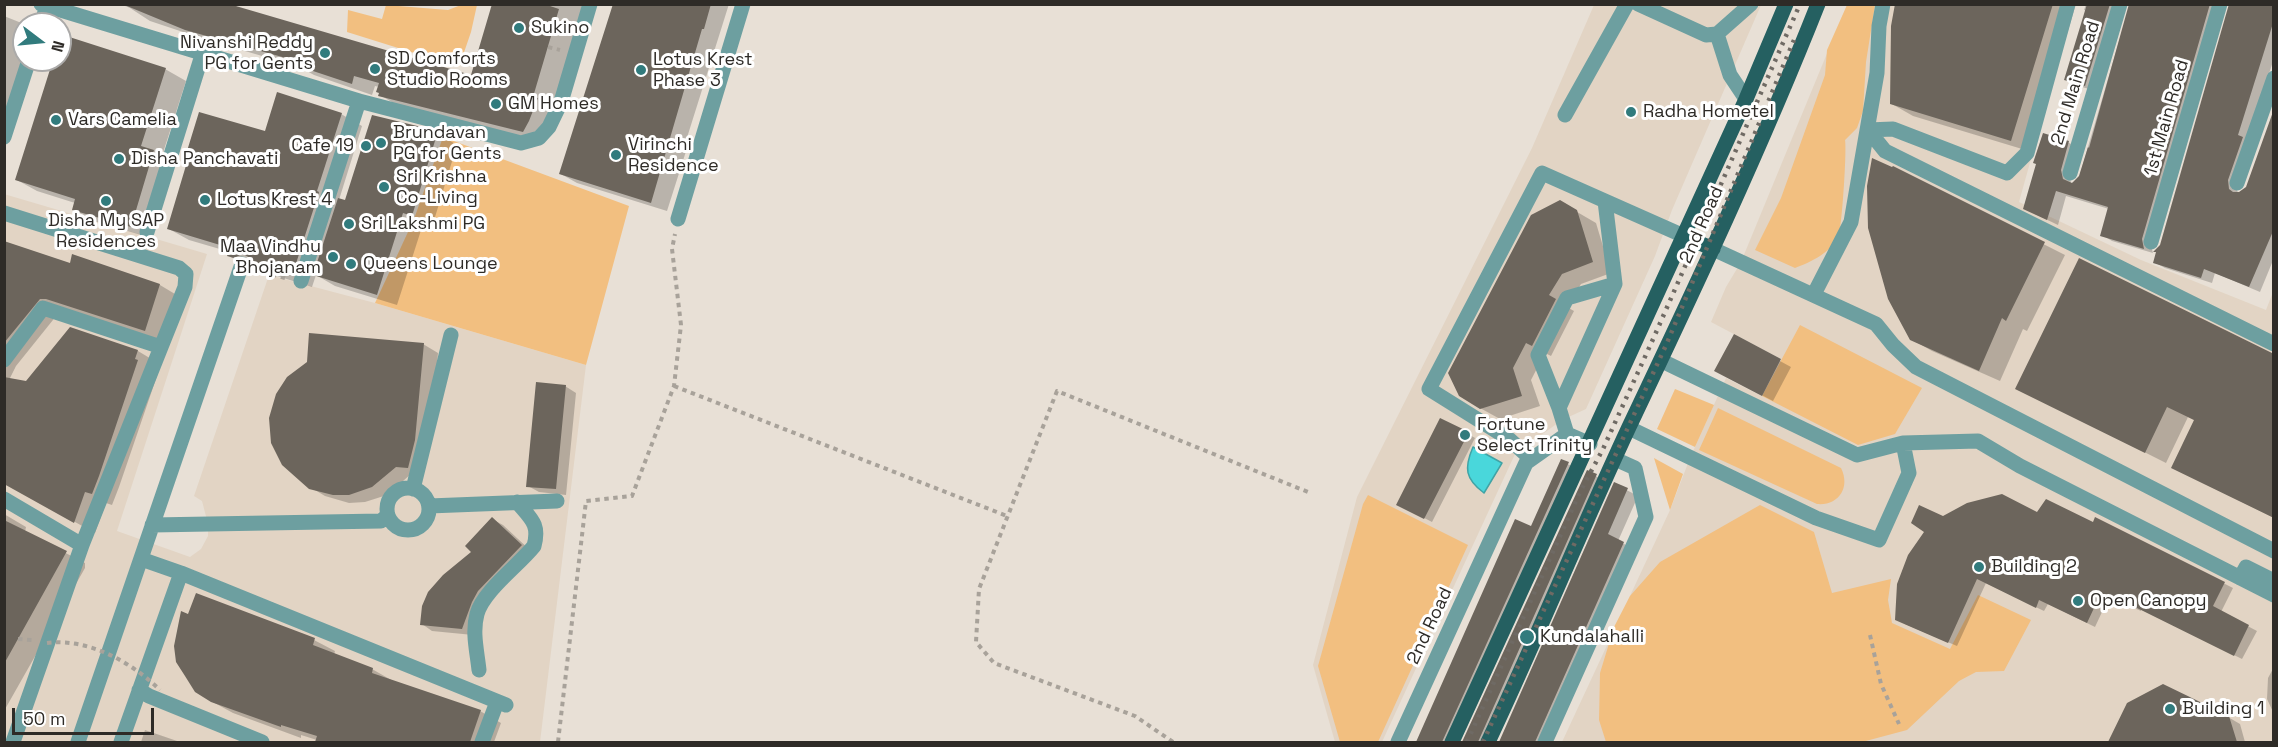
<!DOCTYPE html>
<style>
body{margin:0}
#map{position:relative;width:2278px;height:747px;overflow:hidden;background:#e8e0d6;font-family:"Space Grotesk",sans-serif}
canvas{display:block}
.frame{position:absolute;inset:0;border:6px solid #2e2b27;pointer-events:none}
.north{position:absolute;left:12px;top:12px;width:60px;height:60px;box-sizing:border-box;background:#fff;border:2px solid #abaaa9;border-radius:50%;rotate:106deg;font-size:16px;font-weight:700;line-height:24px;text-align:center;color:#2e2b27}
.north::after{content:'';display:block;margin:auto;width:21px;height:27px;background:#317b7d;clip-path:polygon(50% 0,100% 100%,50% 72%,0 100%)}
.scale{position:absolute;left:12px;top:708px;width:142px;height:27px;box-sizing:border-box;border:3px solid #2e2b27;border-top:0;padding-left:8px;font-size:18px;line-height:21px;white-space:nowrap;color:#2e2b27;-webkit-text-stroke:4px #fff;paint-order:stroke}
</style>
<div id="map">
<canvas width="2278" height="747"></canvas>
<div class="frame"></div>
<div class="north">N</div>
<div class="scale">50 m</div>
</div>
<script>
const c = document.querySelector('canvas').getContext('2d');
c.lineJoin = 'round';
function paint(path, color) { c.fillStyle = color; c.fill(path, 'evenodd'); }
function trace(path, color, width, dash) { c.strokeStyle = color; c.lineWidth = width; c.lineCap = dash ? 'butt' : 'round'; c.setLineDash(dash || []); c.stroke(path); }
function drawText(font, color, halo, rows, align = 'center') {
  c.font = font + ' "Space Grotesk",sans-serif'; c.lineWidth = 6; c.setLineDash([]); c.textBaseline = 'middle'; c.strokeStyle = halo; c.fillStyle = color; for (const [text, x, y, turn = 0] of rows) {
    c.save(); c.translate(x, y); c.rotate((+turn || 0) * Math.PI / 180); c.textAlign = isNaN(turn) ? turn : align; if (halo) c.strokeText(text, 0, 0); c.fillText(text, 0, 0); c.restore();
  }
}
const built = new Path2D(`
 M1594,5H1761L1672,210L1655,256L1586,409L1562,420L1515,454L1382,742H1335L1313,665L1357,497L1532,148Z
 M1847,5H2074L2019,202L2141,260L2266,310L2273,292V742H1562L1670,510L1690,458L1726,378L1762,396L1781,359L1711,322L1726,287L1741,262Z
 M4,194L207,254L117,531L190,557L201,549L208,536V524L202,501L194,496L269,275L375,303L586,365L540,742H5Z`);
const green = new Path2D(`
 M386,5L448,10L461,5H477L471,32L459,67L347,32L348,10L382,19Z
 M1847,5H1875L1866,62L1863,111L1857,128L1845,140C1847,150 1842,225 1839,234C1833,252 1811,262 1795,268L1755,250L1781,198L1825,75L1827,50Z
 M443,137L629,206L586,365L375,303L414,219Z
 M1800,325L1922,388L1895,434L1858,445L1762,396Z
 M1675,389L1714,405L1695,447L1657,429Z
 M1718,408L1841,468C1851,488 1838,506 1817,504L1699,450Z
 M1654,458L1683,474L1670,510Z
 M1368,495L1468,545L1378,742H1340L1318,666L1363,504Z
 M1760,505L1814,532L1832,593L1891,579L1888,600L1892,623L1950,649L1978,595L2031,620L2004,671L1976,672L1959,681L1907,730L1862,742H1606L1599,720L1600,673L1614,627L1630,596L1660,562Z`);
const water = new Path2D(`
 M1473,447L1502,463L1484,493C1465,479 1464,468 1473,447Z`);
const shadow = new Path2D(`
 M120,4H232L243,10L472,77L494,4H595L543,143L400,107L380,95L379,87L375,86L372,95L314,75L300,67L207,40L150,21L130,8Z
 M615,4H729L685,144L688,145L667,211L577,183L561,174Z
 M1896,4H2076L2032,152L1913,116L1892,104Z
 M2086,4H2123L2096,91L2075,85L2065,79L2087,11L2084,10Z
 M2130,4H2223L2151,246L2153,253L2112,241L2102,235L2109,209L2066,196L2058,225L2035,214L2044,135L2069,143L2079,148L2070,177L2071,183L2078,181Z
 M2274,4V58L2248,141L2252,144L2237,191L2239,193L2248,187L2274,110V258L2260,292L2215,273L2212,283L2165,268L2154,262Z
 M4,16L24,24V60L4,141Z
 M60,43L165,69L186,81L162,156L173,163L151,238L94,221L73,209L75,203L37,191L17,180L55,60H60Z
 M341,114L362,126L339,200L346,202L437,133L457,145L432,227L423,224L397,305L335,286L316,275L312,287L274,275L259,267L256,269L249,267L229,256L230,252L189,240L169,229L266,133Z
 M1893,168L2065,255L2027,331L2023,329L2000,381L1932,351L1911,339Z
 M1560,202L1596,223L1611,273L1581,284L1567,307L1574,311L1551,356L1545,353L1531,380L1540,406L1500,419L1480,408Z
 M4,243L71,265L73,256L160,285L180,297L165,342L61,310L16,366L9,380L27,383L70,329L138,351L158,363V373L119,487L112,505L106,503L95,533L4,483Z
 M1734,336L1791,367L1773,401L1727,377Z
 M423,344L438,353L429,449L411,474L387,495L365,502L349,503L325,496L310,487Z
 M2274,355V518L2173,467L2196,421L2188,417L2166,463L2017,388Z
 M565,386L576,393L566,495L539,492L528,486Z
 M1468,434L1475,438L1432,522L1405,508Z
 M1562,461L1579,470L1455,742H1418L1516,521L1532,528Z
 M1588,472L1607,482L1491,742H1464Z
 M1615,484L1638,496L1618,541L1634,549L1548,742H1500Z
 M4,514L26,527L25,532L85,563V568L4,711Z
 M2038,514L2093,524L2096,519L2233,588L2221,612L2257,631L2242,659L2141,609V611L2109,597L2095,627L2048,604L2044,611L1986,583L1957,646L1905,624L1943,518Z
 M492,519L503,525L532,552L489,597L473,635L432,631L422,624L473,552Z
 M314,640L335,651L334,655L372,669L393,681L480,711L501,723L494,742H316L317,740L301,735V738L233,713L211,701Z
 M2274,667V714L2267,699L2268,678Z
 M2128,704L2228,717L2240,724L2245,742H2109Z
 M145,730L180,742H141Z`);
const building = new Path2D(`
 M122,4H229L471,75L492,4H544L559,9L533,97L538,98L529,121L523,132L378,96L379,93L376,92L379,83L354,76L352,84L292,64L293,60L185,30Z
 M613,4H711L704,29H702L651,203L559,174Z
 M1895,4H2053L2011,141L1890,104L1891,26Z
 M2087,4H2110L2085,86L2064,80Z
 M2129,4H2210L2142,239L2144,249L2100,236L2108,207L2056,191L2047,220L2023,209L2036,164L2033,163L2043,133L2069,141L2061,170L2063,179L2072,183L2079,176L2088,147L2089,148Z
 M2229,4H2274V20L2238,135L2243,137L2228,180L2229,189L2233,192H2239L2246,187L2274,109V229L2249,287L2204,269L2201,278L2153,263L2156,252H2153L2160,245Z
 M60,34L166,68L141,146L154,150L131,227L72,210L75,199L15,180L53,60H60Z
 M277,92L342,113L317,191L319,192L292,276L252,264L250,258L245,255H240L234,258L227,256L230,248L167,229L190,152L187,151L199,112L265,131Z
 M372,115L438,131L412,216L403,213L377,295L313,275L338,198L345,200Z
 M1872,158L1892,167L1893,166L2045,242L2006,321L2002,318L1979,371L1910,340L1888,299L1868,228L1867,186Z
 M1560,200L1577,210L1593,262L1562,274L1549,295L1556,299L1532,346L1526,343L1513,368L1522,396L1480,409L1459,396L1448,373L1531,215Z
 M4,241L70,263L72,254L160,284L145,331L46,299H40L4,343Z
 M2079,258L2274,354V518L2171,468L2194,420L2167,407L2145,453L2015,389Z
 M70,327L138,350L135,359L138,360L99,476L92,494L85,492L74,523L4,484V377L26,381Z
 M309,333L424,343L415,440L408,468L396,467L372,487L349,495H333L309,489L282,465L271,443L269,418L276,394L287,377L307,362Z
 M1734,334L1781,359L1762,396L1714,371Z
 M536,382L566,385L556,489L526,487Z
 M1440,418L1469,432L1424,519L1396,505Z
 M1561,459L1569,462L1442,742H1416L1515,519L1531,526Z
 M1587,470L1597,474L1478,742H1462Z
 M1614,482L1628,488L1608,534L1624,542L1535,742H1499Z
 M2002,494L2037,512L2046,499L2093,522L2095,517L2225,582L2213,606L2249,625L2234,656L2133,606L2132,608L2101,593L2087,623L2039,600L2036,608L1977,579L1948,643L1895,620L1897,584L1908,555L1924,532L1911,523L1919,505L1943,516L1967,503Z
 M492,517L522,545L478,591L472,602L462,629L420,625L422,606L428,592L443,575L471,552L465,546Z
 M4,520L67,551L4,664Z
 M196,593L315,638L313,645L373,668L372,673L481,710L470,742H315L317,736L281,725V727L211,702L195,692L185,676L176,662L174,646L181,611L188,614Z
 M2163,684L2229,716L2237,742H2108L2127,703Z`);
const path = new Path2D(`
 M548,47L560,50
 M255,269L285,278
 M674,386L1007,516
 M1870,635L1881,684L1899,724
 M18,639L32,640
 M558,742L586,501L632,496L674,386L681,325L672,249L675,234
 M1173,742L1135,716L994,663L976,642L979,589L1057,391L1308,492`);
const minor = new Path2D(`
 M41,4L359,101L521,143L539,138L549,127L561,102L590,4
 M1638,4L1706,35L1717,34L1751,4
 M41,24L47,6
 M1717,34L1730,75L1746,99
 M1565,115L1627,4
 M1868,130L1885,151L2274,344
 M1868,130L1893,129L2007,173L2027,153L2068,4
 M4,137L29,60
 M2070,173L2120,4
 M2237,183L2274,78
 M4,213L179,268L186,274L185,287L161,347
 M678,219L743,4
 M147,232L203,52
 M2151,242L2220,4
 M1713,249L1876,324L1893,345L1916,367L2274,551
 M301,281L359,101
 M1814,294L1851,222L1877,73L1879,26L1883,4
 M4,360L43,308L161,347L82,545L13,742
 M1662,361L1857,455L1903,443L1978,441L2020,466L2274,595
 M1559,408L1615,284L1605,201
 M1629,428L1816,518L1879,540L1909,473L1903,443
 M1567,434L1559,408L1538,355L1567,298L1615,284
 M1531,459L1509,439L1429,389L1542,173L1684,236
 M387 509a21 21 0 1 1 42 0a21 21 0 1 1-42 0Z
 M413,489L451,335
 M4,499L82,545
 M429,506L557,501
 M152,525L381,521L388,515
 M141,559L181,573
 M2240,578L2246,567L2274,581
 M479,670C477,651 472,632 477,614C483,591 519,565 534,546C540,524 531,519 517,502
 M139,690L149,696L262,742
 M78,742L242,264
 M121,742L181,573L506,705
 M482,742L497,702
 M1398,742L1526,463L1567,434L1590,444
 M1545,742L1646,517L1635,468L1615,459`);
const major = new Path2D(`
 M1684,236L1713,249
 M1452,742L1746,99L1786,4
 M1488,742C1537,638 1580,532 1629,427C1695,288 1761,148 1818,4`);
const rail = new Path2D(`
 M1467,742L1580,492L1603,449L1654,337L1800,4
 M1483,742L1667,343L1794,40`);
const pathBridge = new Path2D(`
 M47,643C89,638 131,662 160,690`);
const markers = [
 [519,28,6,"#317b7d"],
 [325,53,6,"#317b7d"],
 [375,69,6,"#317b7d"],
 [641,70,6,"#317b7d"],
 [496,104,6,"#317b7d"],
 [1631,112,6,"#317b7d"],
 [56,120,6,"#317b7d"],
 [381,143,6,"#317b7d"],
 [366,146,6,"#317b7d"],
 [616,155,6,"#317b7d"],
 [119,159,6,"#317b7d"],
 [384,187,6,"#317b7d"],
 [205,200,6,"#317b7d"],
 [106,201,6,"#317b7d"],
 [349,224,6,"#317b7d"],
 [333,257,6,"#317b7d"],
 [351,264,6,"#317b7d"],
 [1465,435,6,"#317b7d"],
 [1979,567,6,"#317b7d"],
 [2078,601,6,"#317b7d"],
 [1527,637,8,"#317b7d"],
 [2170,709,6,"#317b7d"]
];
const poiNames = [
 ["Sukino",531,28],
 ["Nivanshi Reddy",313,43,"right"],
 ["PG for Gents",313,64,"right"],
 ["SD Comforts",387,59],
 ["Studio Rooms",387,80],
 ["Lotus Krest",653,60],
 ["Phase 3",653,81],
 ["GM Homes",508,104],
 ["Radha Hometel",1643,112],
 ["Vars Camelia",68,120],
 ["Brundavan",393,133],
 ["PG for Gents",393,154],
 ["Virinchi",628,145],
 ["Residence",628,166],
 ["Cafe 19",354,146,"right"],
 ["Disha Panchavati",131,159],
 ["Sri Krishna",396,177],
 ["Co-Living",396,198],
 ["Lotus Krest 4",217,200],
 ["Disha My SAP",106,221,"center"],
 ["Residences",106,242,"center"],
 ["Sri Lakshmi PG",361,224],
 ["Maa Vindhu",321,247,"right"],
 ["Bhojanam",321,268,"right"],
 ["Queens Lounge",363,264],
 ["Fortune",1477,425],
 ["Select Trinity",1477,446],
 ["Building 2",1991,567],
 ["Open Canopy",2090,601],
 ["Kundalahalli",1540,637],
 ["Building 1",2182,709]
];
const streetNames = [
 ["2nd Main Road",2076,83,-73],
 ["1st Main Road",2167,118,-74],
 ["2nd Road",1702,225,-66],
 ["2nd Road",1430,626,-65]
];
paint(built, '#e2d4c4');
paint(green, '#f2bf80');
paint(water, '#49d7db');
trace(water, '#41a3a5', 1.5);
paint(shadow, '#0003');
paint(building, '#6c655c');
trace(path, '#a8a29a', 4, [4.5, 4.5]);
trace(minor, '#6d9fa0', 15);
trace(major, '#256061', 15);
trace(rail, '#6f6a64', 4.5, [3, 6]);
trace(pathBridge, '#a8a29a', 4, [4.5, 4.5]);
for (const [x, y, r, color] of markers) { const dot = new Path2D(); dot.arc(x, y, r, 0, 2 * Math.PI); c.fillStyle = color; c.fill(dot); trace(dot, '#fff', 2); }
drawText('18px', '#2e2b27', '#fff', poiNames, 'left');
drawText('18px', '#2e2b27', '#fff', streetNames);
</script>
